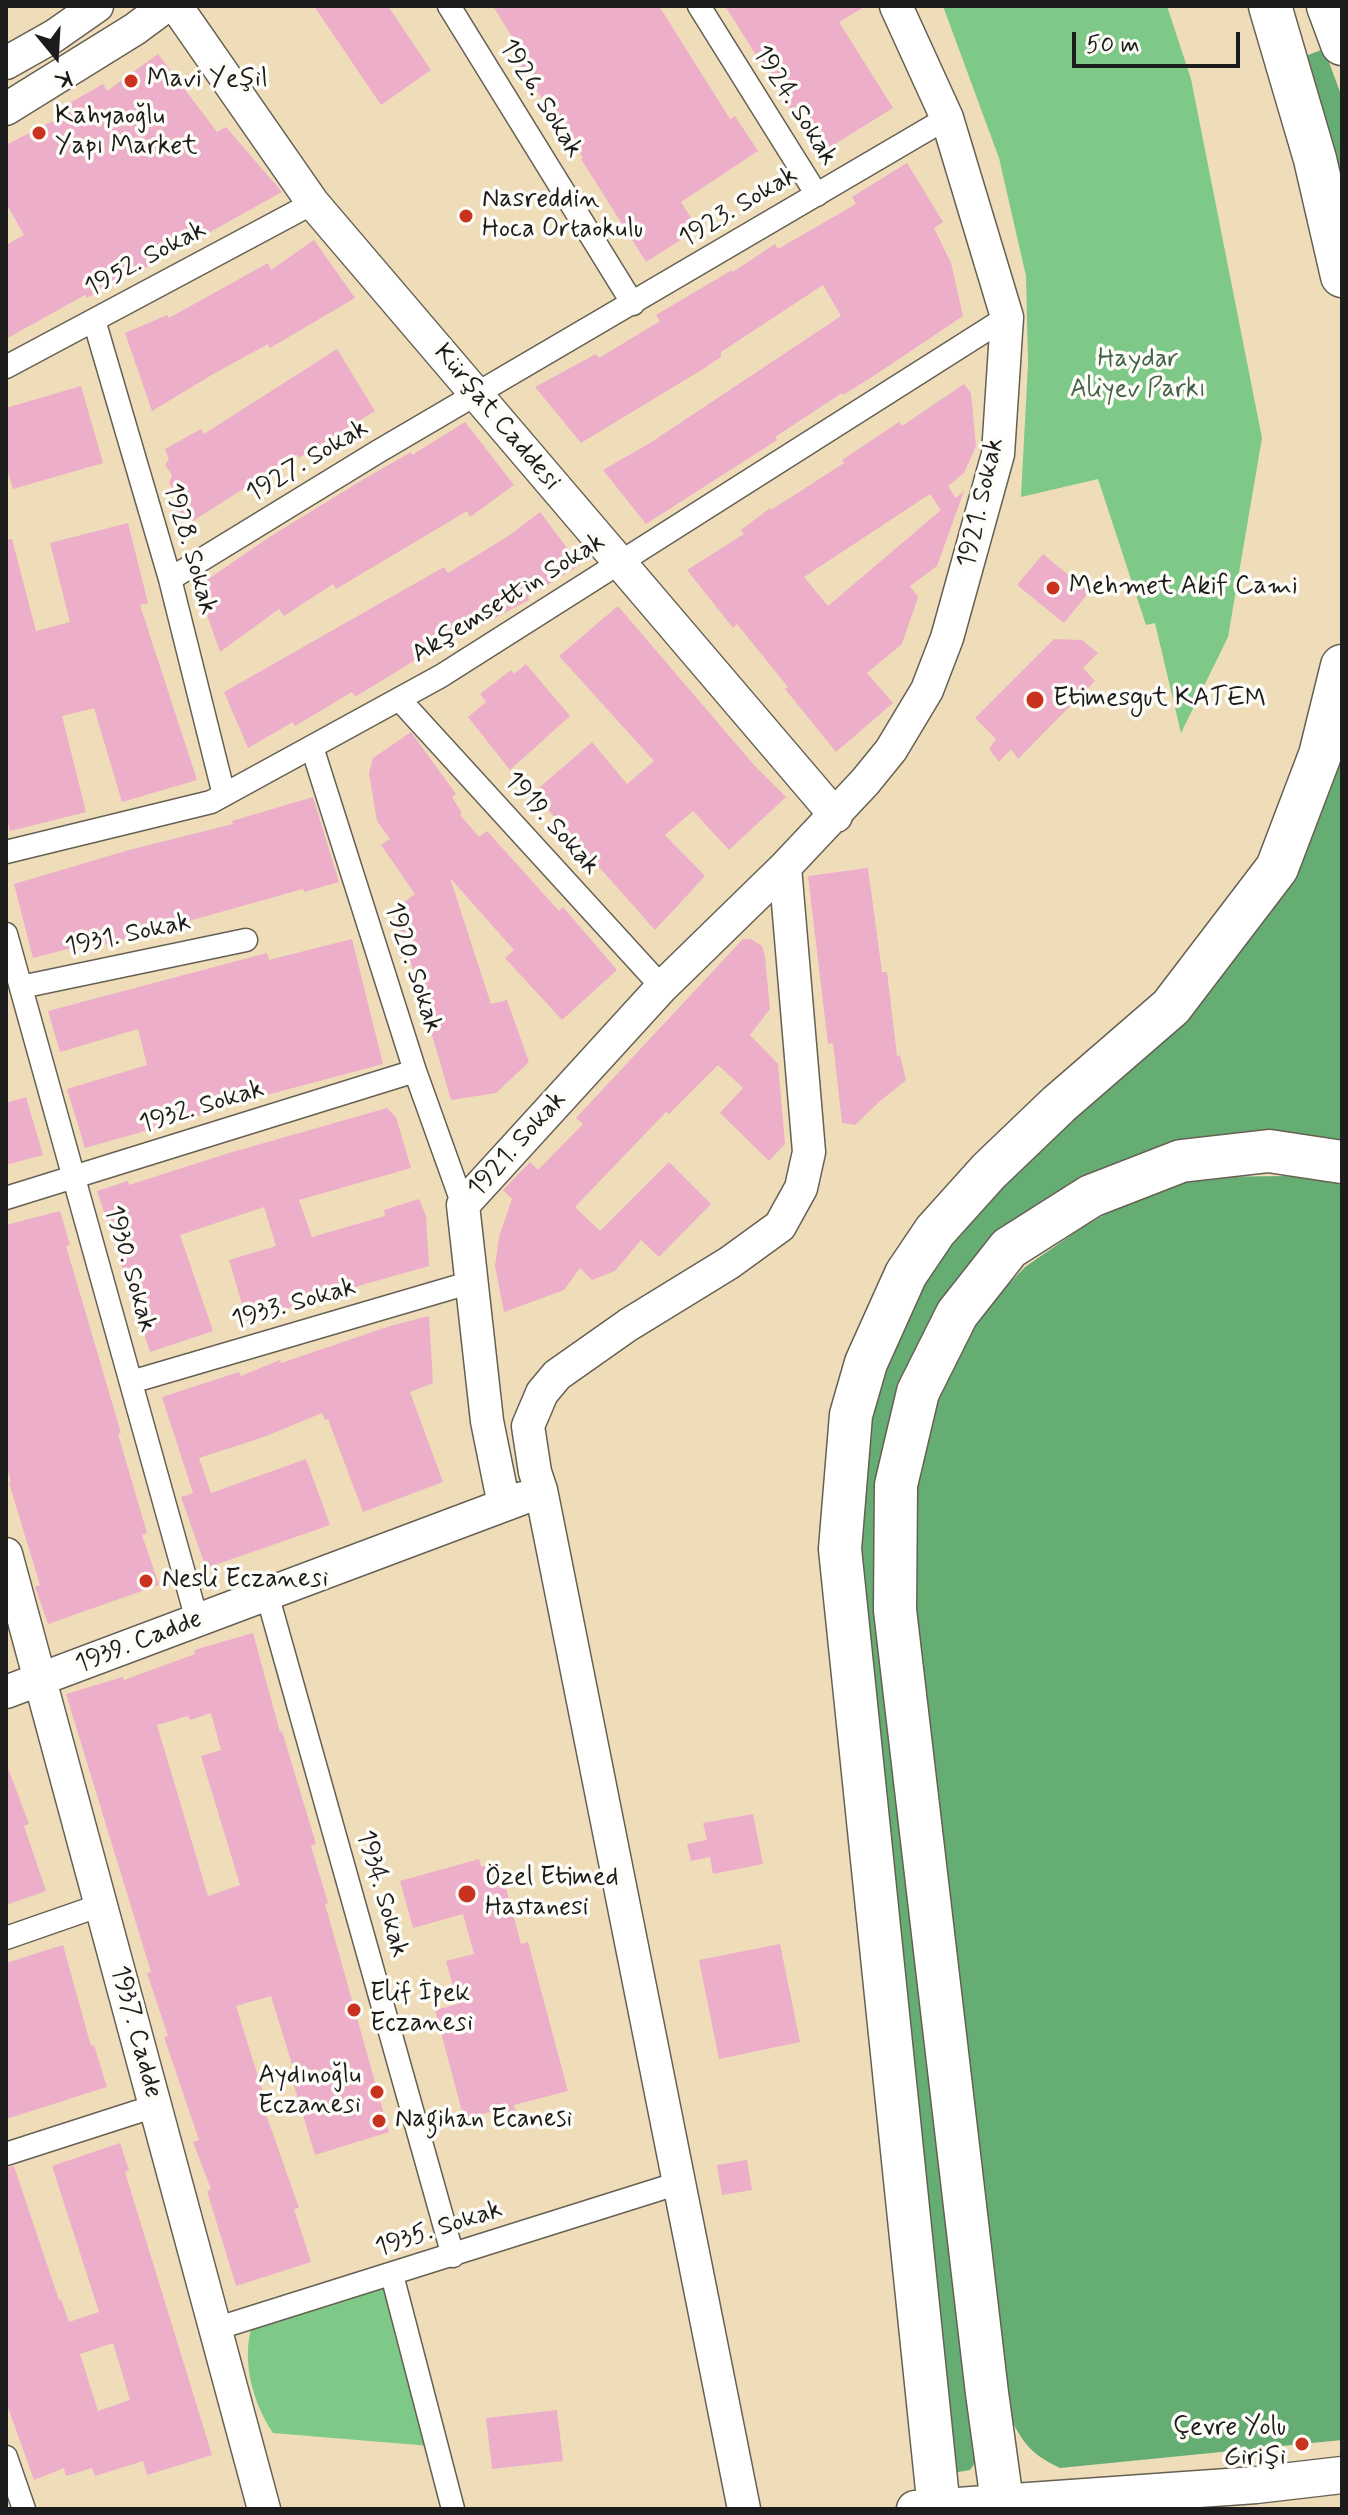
<!DOCTYPE html>
<meta charset="utf-8">
<style>
body{margin:0}
#map{position:relative;width:1348px;height:2515px;overflow:hidden;background:#efddba;font-family:Mynerve,sans-serif}
canvas{display:block}
.frame{position:absolute;inset:0;border:8px solid #1c1c1c;pointer-events:none}
.north{position:absolute;left:16px;top:16px;width:80px;height:80px;-webkit-text-stroke:6px #fdfcf7;paint-order:stroke;rotate:162deg;font-size:22px;font-weight:700;line-height:32px;text-align:center;color:#1c1c1c}
.north::after{content:'';display:block;margin:auto;width:28px;height:36px;background:#1c1c1c;clip-path:polygon(50% 0,100% 100%,50% 72%,0 100%)}
.scale{position:absolute;left:1072px;top:32px;width:168px;height:36px;box-sizing:border-box;border:4px solid #1c1c1c;border-top:0;padding-left:10px;font-size:24px;line-height:28px;white-space:nowrap;color:#1c1c1c;-webkit-text-stroke:6px #fdfcf7;paint-order:stroke}
</style>
<div id="map">
<canvas width="1348" height="2515"></canvas>
<div class="frame"></div>
<div class="north">K</div>
<div class="scale">50 m</div>
</div>
<script>
const c = document.querySelector('canvas').getContext('2d');
c.lineJoin = 'round';
function paint(path, color) { c.fillStyle = color; c.fill(path, 'evenodd'); }
function trace(path, color, width, dash) { c.strokeStyle = color; c.lineWidth = width; c.lineCap = dash ? 'butt' : 'round'; c.setLineDash(dash || []); c.stroke(path); }
function drawText(font, color, halo, rows, align = 'center') {
  c.font = font + ' Mynerve,sans-serif'; c.lineWidth = 7; c.setLineDash([]); c.textBaseline = 'middle'; c.strokeStyle = halo; c.fillStyle = color; for (const [text, x, y, turn = 0] of rows) {
    c.save(); c.translate(x, y); c.rotate((+turn || 0) * Math.PI / 180); c.textAlign = isNaN(turn) ? turn : align; if (halo) c.strokeText(text, 0, 0); c.fillText(text, 0, 0); c.restore();
  }
}
const green = new Path2D(`
 M943,6H1167L1191,79L1262,438L1228,637L1181,733L1155,623L1146,625L1098,479L1021,497L1028,364L1026,276L999,158Z
 M388,2285L430,2446L273,2433C253,2403 241,2361 252,2326Z`);
const forest = new Path2D(`
 M1324,49L1342,97V235L1300,58Z
 M1342,700V1154L1273,1145L1003,1244L892,1482L975,2463L970,2470L952,2473L854,1542L880,1370L918,1275L1005,1173L1205,985Z
 M1287,1176L1342,1182V2440L1060,2468C1027,2452 1021,2440 1006,2408L920,1689L912,1548L918,1479L936,1398L957,1353L982,1312L1025,1267L1083,1227L1135,1197L1203,1177Z`);
const building = new Path2D(`
 M314,6H388L431,70L381,105Z
 M493,6H659L730,119L735,116L758,151L681,202L698,229L646,262L581,159L583,158L518,63L525,58Z
 M725,6H866L839,22L893,108L819,154Z
 M158,54L217,132L226,127L282,192L131,276L130,273L87,298L85,295L6,339V245L24,235L6,203V145L72,111L68,104L103,84L107,91Z
 M907,163L943,222L934,228L951,263L963,316L872,377L843,395L842,393L775,437L777,440L646,524L603,470L650,443L841,316L823,285L721,352V357L703,369L581,443L535,387L596,354L599,358L660,321L656,315L732,270L733,272L775,244L778,249L856,204L852,197Z
 M314,240L355,298L270,348L268,344L215,373L152,411L125,333L167,315L169,318L268,263L271,270Z
 M337,349L375,411L299,458L297,455L188,524L178,508L182,503L169,483L172,475L165,465L169,459L165,449L201,429L204,434Z
 M964,384L971,393L976,446L964,473L948,486L956,498L964,491L937,566L910,586L918,597L902,644L867,673L893,703L836,752L785,689L788,687L737,624L733,628L687,570L744,534L741,530L770,508L771,510L844,463L842,460L899,422L902,426ZM930,494L941,510L828,606L804,577Z
 M81,386L103,463L13,489L6,466V408Z
 M465,422L514,485L470,517L467,511L336,589L333,584L284,616L279,609L220,652L201,598L208,596L201,584L271,536L364,479L411,452L412,455Z
 M540,512L580,565L528,597L529,600L449,642L448,640L355,697L352,692L295,726L293,722L248,748L224,692L444,567L448,573L510,535Z
 M128,523L148,603L140,605L197,780L122,802L94,708L62,716L86,812L10,831L6,814V540L12,539L36,631L70,622L50,543Z
 M1043,554L1089,592L1064,623L1017,585Z
 M618,606L754,765L786,797L729,850L693,811L665,835L705,876L655,930L533,793L592,742L627,784L654,761L559,656Z
 M1054,639L1082,640L1098,653L1083,668L1095,681L1018,759L1011,749L999,762L989,749L996,739L975,718Z
 M526,664L570,716L510,770L468,717L486,702L480,694L511,670L514,674Z
 M411,732L456,794L452,797L462,813L460,815L479,837L487,831L559,911L563,907L617,970L562,1020L505,958L514,950L450,878L491,1004L507,1000L529,1062L496,1093L451,1100L395,909L415,894L381,845L390,839L377,821L369,773L373,758Z
 M313,797L339,882L304,892L303,889L92,948L91,943L33,958L14,884L129,850L233,824L232,821Z
 M868,868L882,972H887L897,1056L900,1055L906,1080L879,1102L855,1125L842,1123L833,1043L828,1044L808,876Z
 M352,939L383,1064L229,1105L230,1107L85,1148L67,1089L147,1065L138,1029L60,1052L48,1011L267,953L269,960Z
 M743,939H751L762,946L765,957L770,1009L750,1035L778,1064L785,1144L769,1161L720,1113L743,1088L718,1065L669,1114L666,1112L575,1207L600,1231L669,1162L711,1204L659,1257L641,1240L615,1271L592,1280L580,1268L564,1290L504,1312L495,1266L499,1237L512,1199L503,1190L530,1162L538,1170L583,1124L576,1118Z
 M26,1097L43,1155L6,1165V1103Z
 M387,1108L396,1117L411,1168L299,1200L312,1237L385,1216L384,1210L419,1199L426,1216L429,1266L330,1294L332,1299L300,1309L299,1305L247,1321L229,1260L276,1246L264,1207L180,1235L213,1331L150,1352L97,1191L128,1181L129,1185L229,1153Z
 M60,1211L70,1245L66,1246L121,1433L118,1434L147,1533L142,1535L159,1585L48,1624L35,1587L40,1585L9,1483L11,1482L6,1463V1225Z
 M429,1316L433,1383L410,1392L443,1482L363,1512L328,1419L325,1420L322,1413L264,1437L199,1458L211,1493L306,1459L330,1525L206,1568L181,1497L193,1493L162,1397L239,1372L241,1376L280,1360L281,1363L390,1326Z
 M253,1633L280,1732L282,1731L316,1844L311,1846L328,1903L325,1904L389,2132L315,2155L292,2079L296,2077L271,1996L236,2006L265,2099L261,2100L299,2208L294,2209L311,2262L236,2286L207,2191L211,2189L193,2142L199,2140L164,2037L168,2036L147,1973L151,1972L66,1694L123,1677L124,1680L195,1654L194,1650ZM211,1713L221,1750L201,1756L240,1885L208,1896L157,1725L188,1716L190,1720Z
 M6,1768H8L29,1824L24,1826L46,1891L6,1905Z
 M753,1814L763,1864L713,1874L710,1857L691,1861L687,1844L707,1840L703,1823Z
 M479,1859L481,1867L499,1862L521,1944L528,1942L568,2091L514,2105L517,2115L495,2121L493,2111L464,2119L435,2010L458,2004L446,1961L474,1954L463,1914L413,1928L400,1881Z
 M780,1944L800,2042L719,2059L699,1960Z
 M63,1945L91,2046L94,2045L107,2087L6,2119V1963Z
 M120,2143L129,2170L125,2172L212,2455L147,2475L143,2461L95,2476L92,2468L66,2476L64,2468L34,2480L6,2402V2168L14,2166L59,2300L61,2299L69,2322L99,2312L52,2166ZM113,2343L130,2400L98,2411L80,2354Z
 M747,2160L752,2190L722,2195L717,2165Z
 M557,2410L563,2461L492,2469L486,2418Z`);
const street = new Path2D(`
 M449,6L633,304
 M699,6L817,195
 M94,320L170,579L224,795
 M6,367L313,203
 M170,579L379,451L947,118
 M399,699L662,987
 M312,747L415,1071L463,1205
 M6,852L211,802L441,676L1007,317
 M6,934L197,1620
 M21,987L246,940
 M6,1198L415,1071
 M131,1382L472,1282
 M267,1594L453,2256
 M6,1938L101,1905
 M6,2154L155,2106
 M392,2275L453,2509
 M215,2329L679,2183
 M6,2457L24,2509`);
const secondary = new Path2D(`
 M176,6L313,203L836,816
 M6,63L54,36L97,6
 M6,109L135,29L166,6
 M504,1505L487,1421L463,1205L662,987L785,867L865,782L891,750L927,690L947,638L998,454L1007,317L947,118L896,6
 M6,1554L264,2509
 M6,1692L523,1498
 M744,2509L541,1490L535,1472L528,1426L542,1393L557,1375L628,1325L729,1263L780,1226L801,1188L809,1152L785,867`);
const primary = new Path2D(`
 M915,2509L1256,2485L1342,2475`);
const highway = new Path2D(`
 M1270,6L1315,159L1342,276
 M1328,6L1342,44
 M939,2509L840,1549L851,1415L866,1363L906,1274L935,1231L989,1171L1059,1104L1171,1007L1277,868L1320,755L1342,666
 M1003,2509L987,2393L895,1610L896,1485L918,1392L957,1314L1009,1248L1091,1196L1181,1161L1269,1151L1342,1162`);
const markers = [
 [131,81,8,"#c8321e"],
 [39,133,8,"#c8321e"],
 [466,216,8,"#c8321e"],
 [1053,588,8,"#c8321e"],
 [1035,700,10,"#c8321e"],
 [146,1581,8,"#c8321e"],
 [467,1894,10,"#c8321e"],
 [354,2010,8,"#c8321e"],
 [377,2092,8,"#c8321e"],
 [379,2121,8,"#c8321e"],
 [1302,2444,8,"#c8321e"]
];
const poiNames = [
 ["Mavi Yeşil",147,81],
 ["Kahyaoğlu",55,118],
 ["Yapı Market",55,148],
 ["Nasreddin",482,201],
 ["Hoca Ortaokulu",482,231],
 ["Mehmet Akif Cami",1069,588],
 ["Etimesgut KATEM",1053,700],
 ["Nesli Eczanesi",162,1581],
 ["Özel Etimed",485,1879],
 ["Hastanesi",485,1909],
 ["Elif İpek",370,1995],
 ["Eczanesi",370,2025],
 ["Aydınoğlu",361,2077,"right"],
 ["Eczanesi",361,2107,"right"],
 ["Nagihan Ecanesi",395,2121],
 ["Çevre Yolu",1286,2429,"right"],
 ["Girişi",1286,2459,"right"]
];
const streetNames = [
 ["1926. Sokak",540,99,58],
 ["1924. Sokak",794,106,58],
 ["1923. Sokak",739,208,-31],
 ["1952. Sokak",146,260,-28],
 ["Kürşat Caddesi",496,418,50],
 ["1927. Sokak",308,462,-31],
 ["1921. Sokak",982,503,-77],
 ["1928. Sokak",189,549,74],
 ["Akşemsettin Sokak",509,599,-32],
 ["1919. Sokak",551,824,48],
 ["1931. Sokak",128,936,-12],
 ["1920. Sokak",412,968,72],
 ["1932. Sokak",202,1108,-17],
 ["1921. Sokak",518,1145,-48],
 ["1930. Sokak",129,1269,74],
 ["1933. Sokak",294,1305,-16],
 ["1939. Cadde",139,1643,-21],
 ["1934. Sokak",381,1894,74],
 ["1937. Cadde",135,2032,75],
 ["1935. Sokak",439,2230,-18]
];
const parkNames = [
 ["Haydar",1138,361],
 ["Aliyev Parkı",1138,391]
];
paint(green, '#7ec987');
paint(forest, '#66ad74');
paint(building, '#ecaec9');
trace(street, '#666053', 25);
trace(secondary, '#666053', 35);
trace(primary, '#666053', 39);
trace(highway, '#666053', 45);
trace(street, '#fff', 22);
trace(secondary, '#fff', 32);
trace(primary, '#fff', 36);
trace(highway, '#fff', 42);
for (const [x, y, r, color] of markers) { const dot = new Path2D(); dot.arc(x, y, r, 0, 2 * Math.PI); c.fillStyle = color; c.fill(dot); trace(dot, '#fdfcf7', 3); }
drawText('26px', '#1c1c1c', '#fdfcf7', poiNames, 'left');
drawText('26px', '#1c1c1c', '#fdfcf7', streetNames);
drawText('26px', '#436147', '#fdfcf7', parkNames);
</script>
